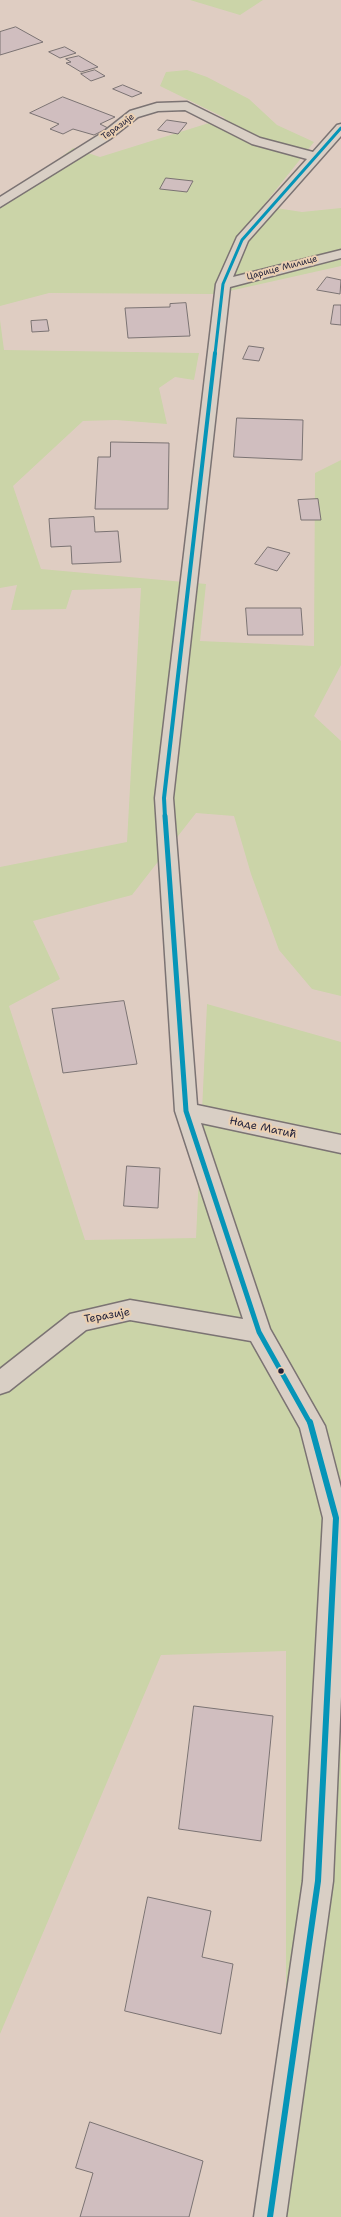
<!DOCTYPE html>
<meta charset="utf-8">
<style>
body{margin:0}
canvas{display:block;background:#dfcdc2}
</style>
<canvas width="341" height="2217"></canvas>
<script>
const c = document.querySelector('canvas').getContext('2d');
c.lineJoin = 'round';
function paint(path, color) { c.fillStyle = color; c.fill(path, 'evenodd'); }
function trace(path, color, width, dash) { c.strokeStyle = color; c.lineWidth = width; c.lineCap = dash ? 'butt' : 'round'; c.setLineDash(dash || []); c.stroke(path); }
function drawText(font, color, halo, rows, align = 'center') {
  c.font = font + ' "Shantell Sans",sans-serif'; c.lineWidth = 4; c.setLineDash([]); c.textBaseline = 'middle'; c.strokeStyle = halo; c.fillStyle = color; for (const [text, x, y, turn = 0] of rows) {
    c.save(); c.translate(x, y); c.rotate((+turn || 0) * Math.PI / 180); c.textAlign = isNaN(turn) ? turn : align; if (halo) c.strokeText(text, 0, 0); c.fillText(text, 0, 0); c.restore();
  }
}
const green = new Path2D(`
 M190,0H263L240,15Z
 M187,70L207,77L249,99L277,125L314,142L263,206L302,212L341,208V266L216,294L49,293L0,306V204L73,148L100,157L225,118L160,86L166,72Z
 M0,320L4,350L199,353L194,380L175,377L159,388L167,424L116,420L83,421L13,486L41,569L206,584L200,641L314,646L315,473L341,460V665L314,716L341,741V996L312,989L279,950L251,874L234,816L196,813L132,895L33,921L60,979L9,1006L85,1240L196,1238L207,1004L341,1042V2217H286V1651L161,1655L0,2034V867L127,842L141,588L72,590L66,609L11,610L17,585L0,588Z`);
const building = new Path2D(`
 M16,27L43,42L0,55V32Z
 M65,47L76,53L60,58L49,52Z
 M79,56L98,67L81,72L66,63L71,62L66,59Z
 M95,70L105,76L91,81L81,74Z
 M123,85L142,93L132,97L113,89Z
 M63,97L115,117L100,124L108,128L94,135L73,129L63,134L50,129L59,124L30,113Z
 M167,120L187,123L178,134L158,130Z
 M166,178L193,181L187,192L160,189Z
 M327,277L341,280L340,294L317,290Z
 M186,303L190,336L128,338L125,308L170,307V304Z
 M334,305H341V325L331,324Z
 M47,320L49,331L32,332L31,321Z
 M249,346L264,348L259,361L243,359Z
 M237,418L303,420L302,460L234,457Z
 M111,442L169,443L168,509H95L98,457H110Z
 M318,499L321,520H301L298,500Z
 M94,517L95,532L118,531L121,562L72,564L71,546L51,547L49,519Z
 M268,547L290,553L277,571L255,564Z
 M246,608H301L303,635H248Z
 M124,1001L137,1064L63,1073L52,1009Z
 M127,1166L160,1168L158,1208L124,1206Z
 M194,1706L273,1716L261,1841L179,1829Z
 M148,1897L211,1911L202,1957L233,1964L221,2034L125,2011Z
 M90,2122L203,2161L189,2217H80L93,2173L76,2168Z`);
const minor = new Path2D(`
 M187,102L260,138L313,152L337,125L341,124V136L248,241L233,277L341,250V258L230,287L173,798L197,1105L341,1135V1153L201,1123L270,1329L325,1426L341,1488V1697L333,1881L286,2217H254L303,1881L323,1518L300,1428L251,1341L130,1320L86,1330L9,1391L0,1394V1369L70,1314L130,1300L243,1319L175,1111L155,798L216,284L237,237L307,159L252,144L185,110L158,111L138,117L110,139L0,207V197L102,133L130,111L157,103Z`);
const bus1Far3 = new Path2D(`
 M215,354L223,284L242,240L341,128`);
const bus1Far2 = new Path2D(`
 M165,817L164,798L215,353`);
const bus1Far1 = new Path2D(`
 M165,816L186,1111L259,1332L310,1423`);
const bus1 = new Path2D(`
 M270,2217L318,1881L336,1518L310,1422`);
const markers = [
 [281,1371,3.5,"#22223b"]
];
const farStreetnames = [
 ["Теразије",118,127,-36],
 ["Царице Милице",282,268,-15]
];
const streetNames = [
 ["Наде Матић",263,1128,12],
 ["Теразије",107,1316,-10]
];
paint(green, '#cbd4a8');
paint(building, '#d0bebf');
trace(building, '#7b7373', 1);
trace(minor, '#7b7373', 3);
paint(minor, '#d9cfc5');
trace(bus1Far3, '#0595b8', 3);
trace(bus1Far2, '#0595b8', 4);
trace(bus1Far1, '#0595b8', 5);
trace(bus1, '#0595b8', 6);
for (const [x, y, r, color] of markers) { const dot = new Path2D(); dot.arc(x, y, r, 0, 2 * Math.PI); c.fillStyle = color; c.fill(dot); trace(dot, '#ebd0b2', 1.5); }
drawText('9px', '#22223b', '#ebd0b2', farStreetnames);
drawText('11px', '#22223b', '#ebd0b2', streetNames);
</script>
